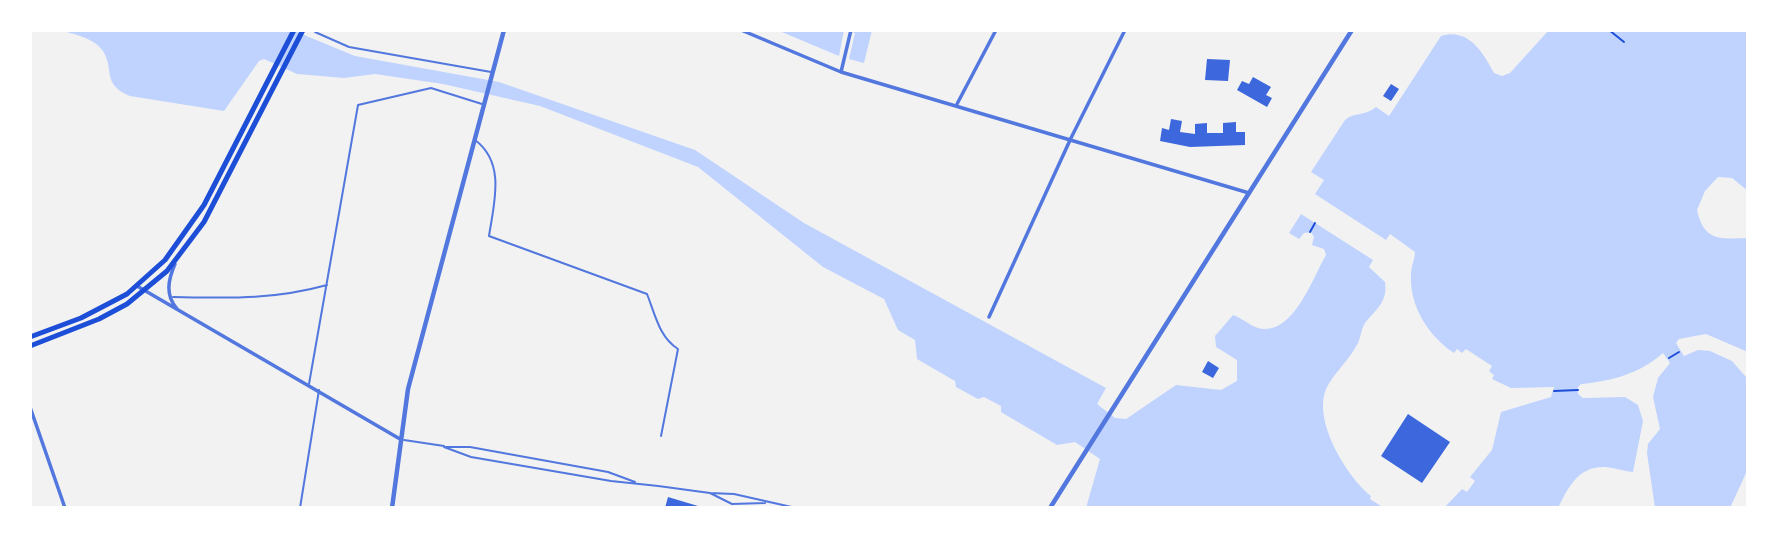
<!DOCTYPE html>
<style>
body{margin:0}
#map{position:relative;width:1778px;height:538px;overflow:hidden;background:#f2f2f2;font-family:Manrope,sans-serif}
canvas{display:block}
.frame{position:absolute;inset:0;border:32px solid #fff;pointer-events:none}
</style>
<div id="map">
<canvas width="1778" height="538"></canvas>
<div class="frame"></div>
</div>
<script>
const c = document.querySelector('canvas').getContext('2d');
c.lineJoin = 'round';
function paint(path, color) { c.fillStyle = color; c.fill(path, 'evenodd'); }
function trace(path, color, width, dash) { c.strokeStyle = color; c.lineWidth = width; c.lineCap = dash ? 'butt' : 'round'; c.setLineDash(dash || []); c.stroke(path); }
const water = new Path2D(`
 M59,30H292L355,56L499,82L695,150L804,223L1106,388L1097,404L1115,418L1126,419L1176,385L1221,390L1237,381V360L1216,347L1215,336L1233,315C1242,318 1249,325 1258,328C1293,337 1312,279 1326,255L1324,249L1312,245L1314,237L1311,232L1304,233L1299,239L1289,233L1301,214L1373,260L1369,267L1385,282C1388,302 1376,309 1365,323C1361,330 1361,336 1358,343C1350,359 1335,372 1327,387C1311,419 1347,477 1371,496L1370,499L1384,508H1086L1100,459L1075,442L1057,445L1001,412V406L984,397L978,399L956,387L955,381L917,359L915,340L898,330L884,299L823,267L698,167L540,106L443,84L375,74L344,78L297,74L264,59L259,61L224,111L130,96C101,84 115,70 103,51C94,38 74,34 59,30Z
 M777,30H844L839,56Z
 M845,30H872L864,63L849,59L855,33Z
 M1549,30H1748V191L1732,178L1718,177L1705,191L1697,210C1704,242 1721,239 1748,238V352L1706,334L1679,339L1676,343L1684,356L1698,350L1710,351L1732,361L1746,377L1747,471L1730,508H1655L1647,453L1648,444L1660,429L1653,397L1658,378L1670,363L1663,353C1639,374 1612,381 1581,384L1578,387V394L1583,398L1625,397L1638,405L1643,421L1633,472C1624,471 1615,468 1605,467C1578,466 1568,488 1558,508H1444L1462,489L1467,492L1475,481L1470,477L1492,450L1501,412L1551,397L1554,387L1511,388L1492,379L1494,375L1489,371L1492,366L1466,349L1462,353L1457,349L1454,353C1428,336 1409,305 1411,274C1411,266 1415,259 1415,252L1390,234L1386,240L1315,194L1324,180L1311,172L1345,120C1354,112 1366,116 1376,107L1389,116L1441,36C1468,28 1482,51 1494,73L1502,76L1510,73Z`);
const building = new Path2D(`
 M1207,59L1230,60L1228,81L1205,80Z
 M1253,77L1271,87L1266,95L1272,98L1267,107L1237,90L1242,81L1249,84Z
 M1391,84L1399,89L1391,101L1383,96Z
 M1171,119L1182,121L1180,132L1195,134V124L1207,123V133H1223V123L1236,122V132H1245V145L1190,147L1160,141L1162,128L1169,130Z
 M1208,361L1219,368L1213,378L1202,372Z
 M1408,414L1450,442L1422,483L1381,456Z
 M668,497L698,506L697,508H665Z`);
const path = new Path2D(`
 M1609,30L1624,42
 M1310,232L1315,223
 M1669,358L1679,352
 M1554,391L1578,390`);
const service = new Path2D(`
 M315,32L349,47L491,72
 M475,140C506,163 494,203 489,236L647,294C655,314 659,337 678,349L661,436
 M173,297C228,298 273,300 327,285
 M309,384L358,105L431,88L482,104
 M404,440L444,446
 M635,482L608,472L470,447H444L471,457L611,481C644,484 677,488 710,493
 M765,503L732,504L710,493L734,494L796,508
 M300,508L319,390`);
const minor = new Path2D(`
 M741,30L841,72L1249,193
 M841,72L851,30
 M957,104L996,30
 M175,264C168,280 165,295 177,309
 M137,286L400,439
 M989,317L1071,138L1125,30
 M30,407L65,508
 M798,508H799`);
const tertiary = new Path2D(`
 M392,508L408,389L504,30
 M1050,508L1352,30`);
const secondary = new Path2D(`
 M30,337L81,318L127,294L165,260L204,205L294,30
 M30,346L99,319L127,304L167,271L204,222L303,30`);
paint(water, '#bfd3fe');
paint(building, '#3d67dc');
trace(path, '#1d4ed8', 2);
trace(service, '#5277de', 2);
trace(minor, '#5277de', 3.5);
trace(tertiary, '#5277de', 4.5);
trace(secondary, '#1d4ed8', 5);
</script>
